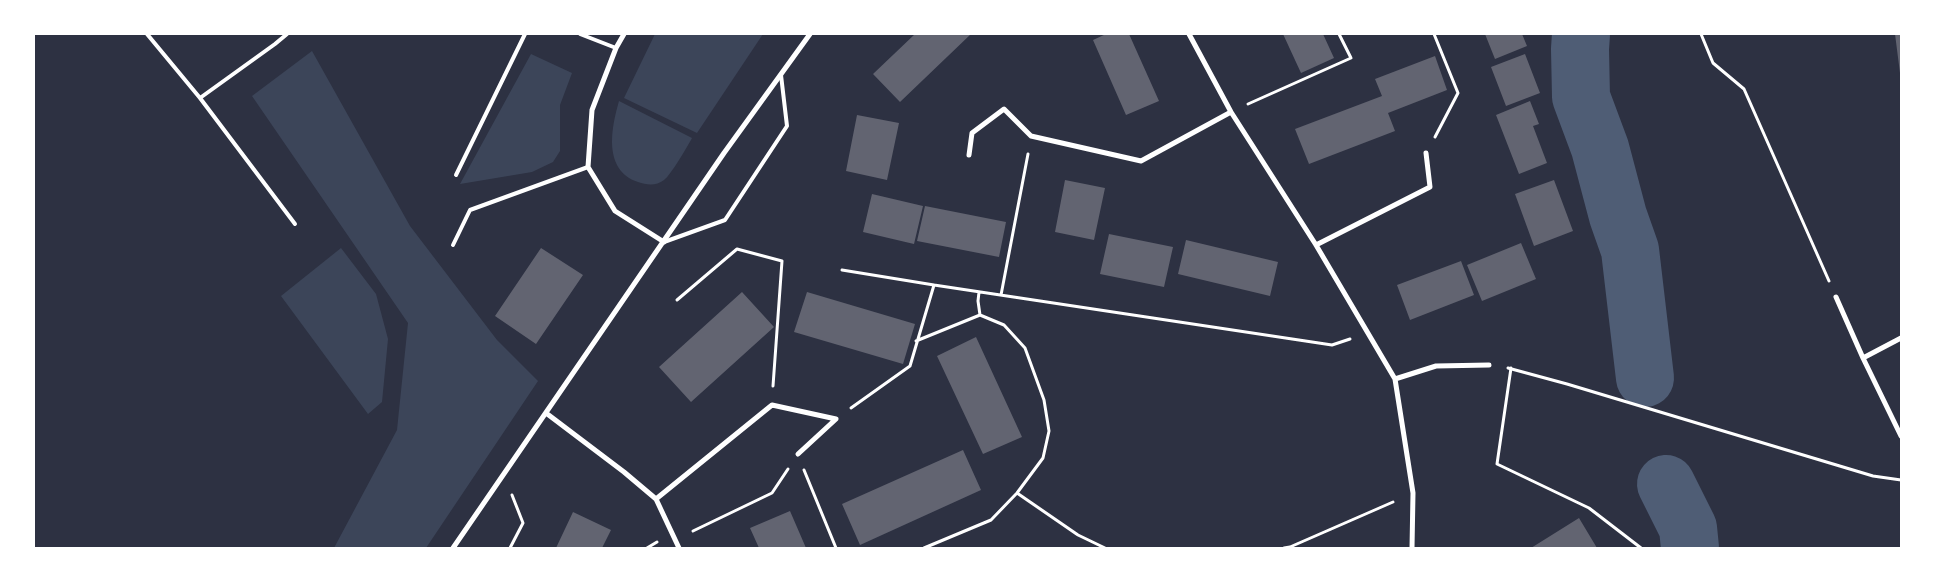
<!DOCTYPE html>
<style>
body{margin:0}
#map{position:relative;width:1935px;height:582px;overflow:hidden;background:#2d3142;font-family:Karla,sans-serif}
canvas{display:block}
.frame{position:absolute;inset:0;border:35px solid #fff;pointer-events:none}
</style>
<div id="map">
<canvas width="1935" height="582"></canvas>
<div class="frame"></div>
</div>
<script>
const c = document.querySelector('canvas').getContext('2d');
c.lineJoin = 'round';
function paint(path, color) { c.fillStyle = color; c.fill(path, 'evenodd'); }
function trace(path, color, width, dash) { c.strokeStyle = color; c.lineWidth = width; c.lineCap = dash ? 'butt' : 'round'; c.setLineDash(dash || []); c.stroke(path); }
const green = new Path2D(`
 M655,34H763L697,133L624,98Z
 M312,51L410,226L497,340L538,381L426,548H334L397,430L408,323L252,96Z
 M531,54L572,73L560,105V151L553,162L532,172L460,184Z
 M619,101L692,138C687,147 671,175 664,180C656,186 647,185 638,182C603,170 611,129 619,101Z
 M341,248L376,294L388,339L382,402L368,414L281,296Z`);
const river = new Path2D(`
 M1581,34L1580,49L1581,97L1600,148L1618,216L1630,250L1645,378
 M1666,484L1688,528L1690,548`);
const building = new Path2D(`
 M915,34H971L900,102L873,74Z
 M1106,34H1129L1159,101L1126,115L1093,40Z
 M1283,34H1323L1334,58L1301,73Z
 M1485,34H1522L1527,46L1495,59Z
 M1895,34H1901V73H1900Z
 M1525,54L1540,93L1506,106L1491,67Z
 M1435,56L1447,90L1388,113L1395,131L1309,164L1295,129L1382,96L1375,79Z
 M1530,101L1539,124L1533,126L1547,163L1519,174L1496,115Z
 M857,115L899,123L887,180L846,171Z
 M1065,180L1105,188L1094,240L1055,232Z
 M1554,180L1573,231L1534,246L1515,194Z
 M872,194L923,206L914,244L863,232Z
 M925,206L1006,222L999,257L917,241Z
 M1109,234L1173,247L1164,287L1100,274Z
 M1186,240L1278,262L1270,296L1178,274Z
 M1521,243L1536,279L1482,301L1467,265Z
 M541,248L583,275L536,344L495,316Z
 M1461,261L1474,295L1410,320L1397,285Z
 M742,292L774,327L691,402L659,367Z
 M807,292L915,324L903,364L794,332Z
 M976,337L1022,437L983,454L937,356Z
 M963,450L981,490L860,545L842,504Z
 M790,511L806,548H759L750,528Z
 M573,512L611,530L602,548H556Z
 M1579,518L1597,548H1531Z`);
const path = new Path2D(`
 M1434,34L1458,93L1435,137
 M1701,34L1713,63L1744,89L1829,281
 M1248,104L1351,58L1339,34
 M842,270L934,285L1332,345L1350,339
 M979,292L978,301L980,315
 M1001,295L1028,154
 M677,300L737,249L782,261L773,386
 M916,341L980,315L1004,325L1025,348L1044,400L1049,431L1043,458L1017,493L991,520L924,548
 M1508,368L1567,384L1873,476L1901,480
 M1511,368L1497,464L1589,508L1641,548
 M851,408L910,366L934,285
 M804,470L836,548
 M1017,493L1078,535L1105,548
 M693,531L772,493L788,469
 M510,548L523,523L512,495
 M647,548L657,542
 M1284,548L1290,547L1393,502`);
const service = new Path2D(`
 M147,34L200,98L295,224
 M580,34L616,48
 M200,98L275,44L287,34
 M456,175L525,34
 M664,242L725,220L787,126L781,75
 M453,245L470,210L588,167`);
const minor = new Path2D(`
 M624,34L616,48L592,110L588,167L615,211L664,242
 M1189,34L1231,112L1316,245L1395,379L1413,493L1412,548
 M969,155L972,133L1004,109L1031,136L1141,161L1231,112
 M1316,245L1430,187L1426,153
 M1836,297L1863,358L1901,436
 M1863,358L1901,338
 M1395,379L1436,366L1489,365
 M546,413L624,472L656,499L679,548
 M656,499L772,405L836,419L798,454
 M453,548L724,153L810,34`);
paint(green, '#3c4559');
trace(river, '#4f5d75', 58);
paint(building, '#626471');
trace(path, '#fff', 3);
trace(service, '#fff', 4);
trace(minor, '#fff', 5);
</script>
